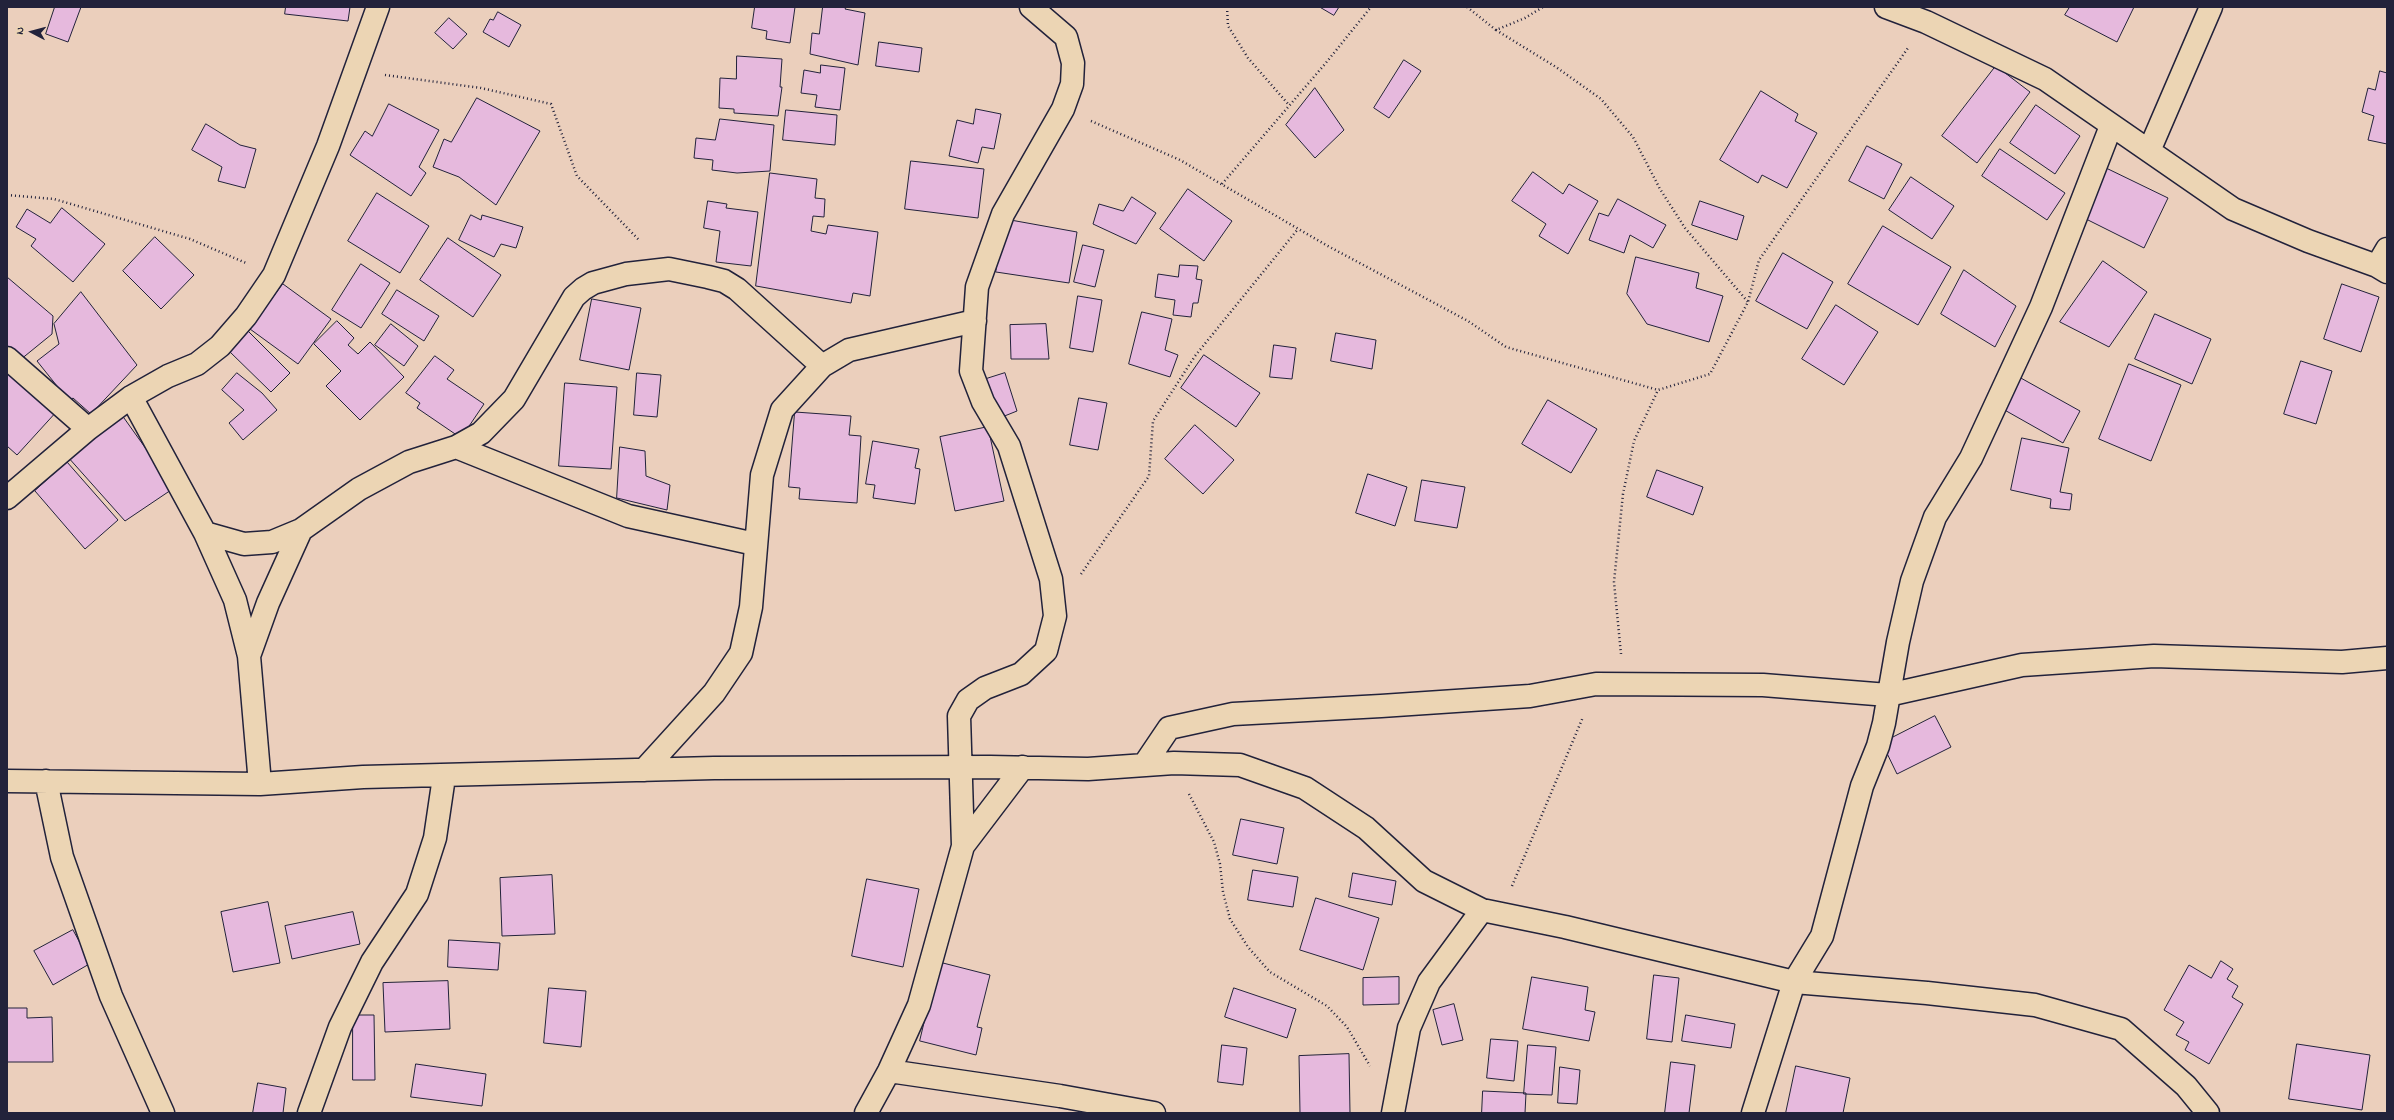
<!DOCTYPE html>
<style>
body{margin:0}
#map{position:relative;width:2394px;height:1120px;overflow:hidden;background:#ebcfbc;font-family:"Indie Flower",sans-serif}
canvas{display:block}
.frame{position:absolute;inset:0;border:8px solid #22223b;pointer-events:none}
.north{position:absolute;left:12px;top:12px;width:40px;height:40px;-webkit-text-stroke:3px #ecd5b4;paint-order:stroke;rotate:276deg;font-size:11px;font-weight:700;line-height:16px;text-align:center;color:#22223b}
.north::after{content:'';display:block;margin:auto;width:14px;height:18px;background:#22223b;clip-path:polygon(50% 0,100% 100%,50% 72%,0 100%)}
</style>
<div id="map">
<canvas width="2394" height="1120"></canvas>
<div class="frame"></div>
<div class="north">N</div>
</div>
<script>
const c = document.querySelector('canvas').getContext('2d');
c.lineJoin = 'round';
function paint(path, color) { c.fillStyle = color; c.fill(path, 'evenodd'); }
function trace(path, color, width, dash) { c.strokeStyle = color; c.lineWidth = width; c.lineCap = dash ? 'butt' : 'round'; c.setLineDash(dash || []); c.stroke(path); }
const building = new Path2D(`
 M55,7H81L68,42L46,34Z
 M286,7H350L348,21L285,14Z
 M755,7H795L790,43L766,39L767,31L752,28Z
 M823,7H846L845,9L865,13L858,65L810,54L812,33L819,34Z
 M1320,7H1339L1334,15Z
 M2070,7H2134L2117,42L2065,15Z
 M498,12L521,25L509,47L483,32L490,19L493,20Z
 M449,18L467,34L453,49L435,33Z
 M879,42L922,48L919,72L876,66Z
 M737,56L782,59L780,87H782L778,116L734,113V109L719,108L720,78L736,79Z
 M1404,60L1421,71L1389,118L1374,108Z
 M821,65L845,68L840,110L815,107L817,95L801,93L804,70L820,73Z
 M1996,66L2030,92L1977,163L1942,136Z
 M2380,71L2387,73V144L2368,140L2374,116L2362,112L2368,88L2375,90Z
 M1315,88L1344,130L1315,158L1286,125Z
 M1761,91L1798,114L1795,121L1817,133L1787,188L1762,175L1758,183L1720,160Z
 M477,98L540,131L496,205L459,177L433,167L444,139L451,142Z
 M389,104L439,130L419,167L426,173L411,196L350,155L365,131L372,136Z
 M2036,105L2080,136L2055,174L2010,143Z
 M976,109L1001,114L994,149L982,147L978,163L949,156L957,120L973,124Z
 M786,110L837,115L835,145L783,140Z
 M720,119L774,125L770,171L737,173L712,170L713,160L694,158L696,138L715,140Z
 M206,124L240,145L256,149L245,188L218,181L222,167L192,150Z
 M1867,146L1902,164L1884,199L1849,181Z
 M2000,149L2065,193L2047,220L1982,176Z
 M911,161L984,169L978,218L905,209Z
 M2104,167L2168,198L2144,248L2080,216Z
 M1533,172L1563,194L1569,184L1598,201L1568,254L1539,236L1546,224L1512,201Z
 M770,173L817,179L815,198L825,199L824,217L813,216L811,231L826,234L828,225L878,232L870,296L853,293L851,303L756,286Z
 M1911,177L1954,206L1932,239L1889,210Z
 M1188,189L1232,221L1204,261L1160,229Z
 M377,193L429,226L400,273L348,241Z
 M1132,197L1156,213L1136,244L1093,224L1099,204L1123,211Z
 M1618,199L1666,225L1653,248L1630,235L1624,253L1589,240L1599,213L1608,216Z
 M708,201L727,204L726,208L758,212L751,266L716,262L720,231L704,228Z
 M1700,201L1744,216L1737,240L1692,225Z
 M62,208L105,244L73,282L31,246L36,239L16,227L27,209L50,223Z
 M471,215L481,220L482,215L523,227L516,248L501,244L494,257L459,240Z
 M1005,219L1077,232L1069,283L996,272Z
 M1883,226L1951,267L1918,325L1848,284Z
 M155,237L194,275L161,309L123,271Z
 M448,238L501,275L473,317L420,280Z
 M1083,245L1104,250L1095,287L1074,282Z
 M1783,253L1833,282L1807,329L1756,301Z
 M1636,257L1699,273L1696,288L1723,296L1709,342L1647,324L1627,294Z
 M2103,261L2147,292L2109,347L2060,322Z
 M361,264L390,283L361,328L332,310Z
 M1180,265L1198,266L1196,279L1202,280L1198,303H1193L1191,317L1173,315L1175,300L1155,297L1158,274L1178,277Z
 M1964,270L2016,306L1995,347L1941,314Z
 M7,277L53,316L52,334L20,360L7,347Z
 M283,284L331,319L298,364L250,329Z
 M2342,284L2379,297L2361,352L2324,339Z
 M397,290L439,316L424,341L382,314Z
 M81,292L137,365L91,414L73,398L69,401L37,361L59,344L54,324Z
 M1078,296L1102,300L1093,352L1070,348Z
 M592,299L641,308L629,370L580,360Z
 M1836,305L1878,332L1844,385L1802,359Z
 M1142,312L1172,319L1165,350L1178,355L1170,377L1129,364Z
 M2155,314L2211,339L2192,384L2135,359Z
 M337,321L354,338L348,345L358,354L370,342L404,377L360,420L326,386L341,371L314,344Z
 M391,324L418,346L404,366L375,345Z
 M1046,324L1049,359H1011L1010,325Z
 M248,331L290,373L271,392L229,351Z
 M1336,333L1376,340L1372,369L1331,361Z
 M1274,345L1296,348L1292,379L1270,377Z
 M1204,355L1260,393L1236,427L1181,388Z
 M435,356L454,370L447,379L484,404L461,438L417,408L420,403L406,393Z
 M2301,361L2332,371L2316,424L2284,414Z
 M7,364L58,410L17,455L7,446Z
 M2129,364L2181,385L2151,461L2099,439Z
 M237,373L262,393L277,410L243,440L229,423L244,410L222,390Z
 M637,373L661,375L657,417L634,415Z
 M1005,373L1017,411L997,419L983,380Z
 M2019,377L2080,411L2063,443L2001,408Z
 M565,383L617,387L611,469L559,466Z
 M1079,398L1107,403L1098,450L1070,445Z
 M1548,400L1597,429L1571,473L1522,444Z
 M119,411L174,488L125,521L67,456Z
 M795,412L851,416L849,435L861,436L857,503L799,499L800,488L789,487Z
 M1195,425L1234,460L1203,494L1165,459Z
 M988,427L1004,501L955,511L940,437Z
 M2022,438L2069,448L2060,492L2072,494L2070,510L2050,508L2051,499L2011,490Z
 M873,441L919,449L915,468L920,469L915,504L873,498L875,485L866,484Z
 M620,447L645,451L646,476L670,485L667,510L617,498Z
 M67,462L118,520L85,549L35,491Z
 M1657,470L1703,487L1693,515L1647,497Z
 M1368,474L1407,487L1395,526L1356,513Z
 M1422,480L1465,487L1457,528L1415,521Z
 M1935,716L1951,747L1897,774L1882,743Z
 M1241,819L1284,828L1277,864L1233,855Z
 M1253,870L1298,877L1293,907L1248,900Z
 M1353,873L1396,881L1392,905L1349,897Z
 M552,875L555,934L502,936L500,878Z
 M867,879L919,889L903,967L852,956Z
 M1316,898L1379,918L1363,970L1300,950Z
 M268,902L280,963L233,972L221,912Z
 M353,912L360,944L292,959L285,926Z
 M73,930L91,963L53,985L34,951Z
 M449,940L500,943L498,970L448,967Z
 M2221,961L2233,969L2227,979L2238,986L2232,997L2243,1004L2209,1064L2185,1050L2189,1042L2176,1035L2184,1022L2164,1010L2189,965L2211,978Z
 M939,962L990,975L977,1027L982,1028L976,1055L920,1041Z
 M1654,975L1679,978L1672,1042L1647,1039Z
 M1399,977V1004L1363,1005V978Z
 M1532,977L1588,987L1585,1010L1595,1012L1589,1041L1523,1029Z
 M448,981L450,1029L385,1032L383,983Z
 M549,988L586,991L581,1047L544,1043Z
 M1234,988L1296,1009L1287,1038L1225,1017Z
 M1454,1004L1463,1040L1442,1045L1433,1010Z
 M7,1008H27V1018L52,1017L53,1062H7Z
 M353,1015H374L375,1080H353Z
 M1686,1015L1735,1024L1731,1048L1682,1041Z
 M1491,1039L1518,1041L1514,1081L1487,1078Z
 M2297,1044L2370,1055L2362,1110L2289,1099Z
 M1222,1045L1247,1048L1243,1085L1218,1082Z
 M1528,1045L1556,1047L1552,1095L1524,1094Z
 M1349,1054L1350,1113H1300L1299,1056Z
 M1671,1062L1695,1065L1689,1113H1665Z
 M416,1064L486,1074L482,1106L411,1097Z
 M1796,1066L1850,1078L1843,1113H1786Z
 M1560,1067L1580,1070L1577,1104L1558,1103Z
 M258,1083L286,1088L283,1113H253Z
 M1483,1091L1526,1093L1525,1113H1482Z`);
const path = new Path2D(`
 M1227,7L1228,26L1248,58L1289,105
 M1467,7L1496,30L1525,18L1543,7
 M1496,30L1556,67L1601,99L1633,137L1660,189L1685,228L1748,302
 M385,75L481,88L551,104L577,176L640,241
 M1091,121L1180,160L1326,245L1468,321L1506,347L1658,390
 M1222,184L1325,64L1371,7
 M7,195L54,199L190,239L246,263
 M1081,574L1149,476L1153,421L1195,356L1298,229
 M1621,654L1614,582L1623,494L1634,441L1658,390L1710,374L1748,302L1759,260L1908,48
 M1189,794L1214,842L1220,864L1223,892L1230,919L1248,947L1270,972L1327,1006L1347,1027L1370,1066
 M1512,886L1583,717`);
const street = new Path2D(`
 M1886,7L1926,22L2045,79L2233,209L2308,241L2377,266L2387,272
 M2149,151L2211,7
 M2377,266L2387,249
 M7,358L88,429
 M131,397L205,533L235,600L249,656L260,784
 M456,447L628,516L755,544
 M7,498L88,429L131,397L168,376L197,364L220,346L246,316L274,275L328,146L378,7
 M205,533L244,544L272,542L301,530L359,489L409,462L456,447L481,433L514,399L574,297L583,289L593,283L626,274L669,269L708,277L724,281L737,289L822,366
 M249,656L268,603L301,530
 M1144,765L1169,728L1233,714L1381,706L1530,696L1596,684L1763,685L1888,695L2022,665L2154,656L2342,662L2387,658
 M644,770L714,693L741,653L751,607L762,475L782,410L822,366L849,350L975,321
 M7,781L260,784L363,777L714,768L990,767L1088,769L1174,763L1240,765L1305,788L1366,828L1424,881L1482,910L1565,927L1794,982L1927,993L2035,1005L2121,1029L2186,1086L2208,1113
 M46,781L62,857L111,996L163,1113
 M963,846L1023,767
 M889,1071L1060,1096L1154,1113
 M309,1113L340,1027L372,962L417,894L435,838L444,777
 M866,1113L889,1071L919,1005L963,846L959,716L968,700L985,688L1021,674L1046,651L1055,616L1051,579L1009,446L983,402L971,371L977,287L1003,214L1063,109L1072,84L1073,63L1066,37L1031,7
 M1393,1113L1409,1028L1429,982L1482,910
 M1753,1113L1794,982L1822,936L1862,786L1878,746L1884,723L1898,642L1912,581L1935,517L1971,458L2041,307L2111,126`);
paint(building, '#e6b9dd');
trace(building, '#22223b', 1);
trace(street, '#22223b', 25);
trace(path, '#22223b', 2.5, [1, 3]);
trace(street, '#ecd5b4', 22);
</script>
